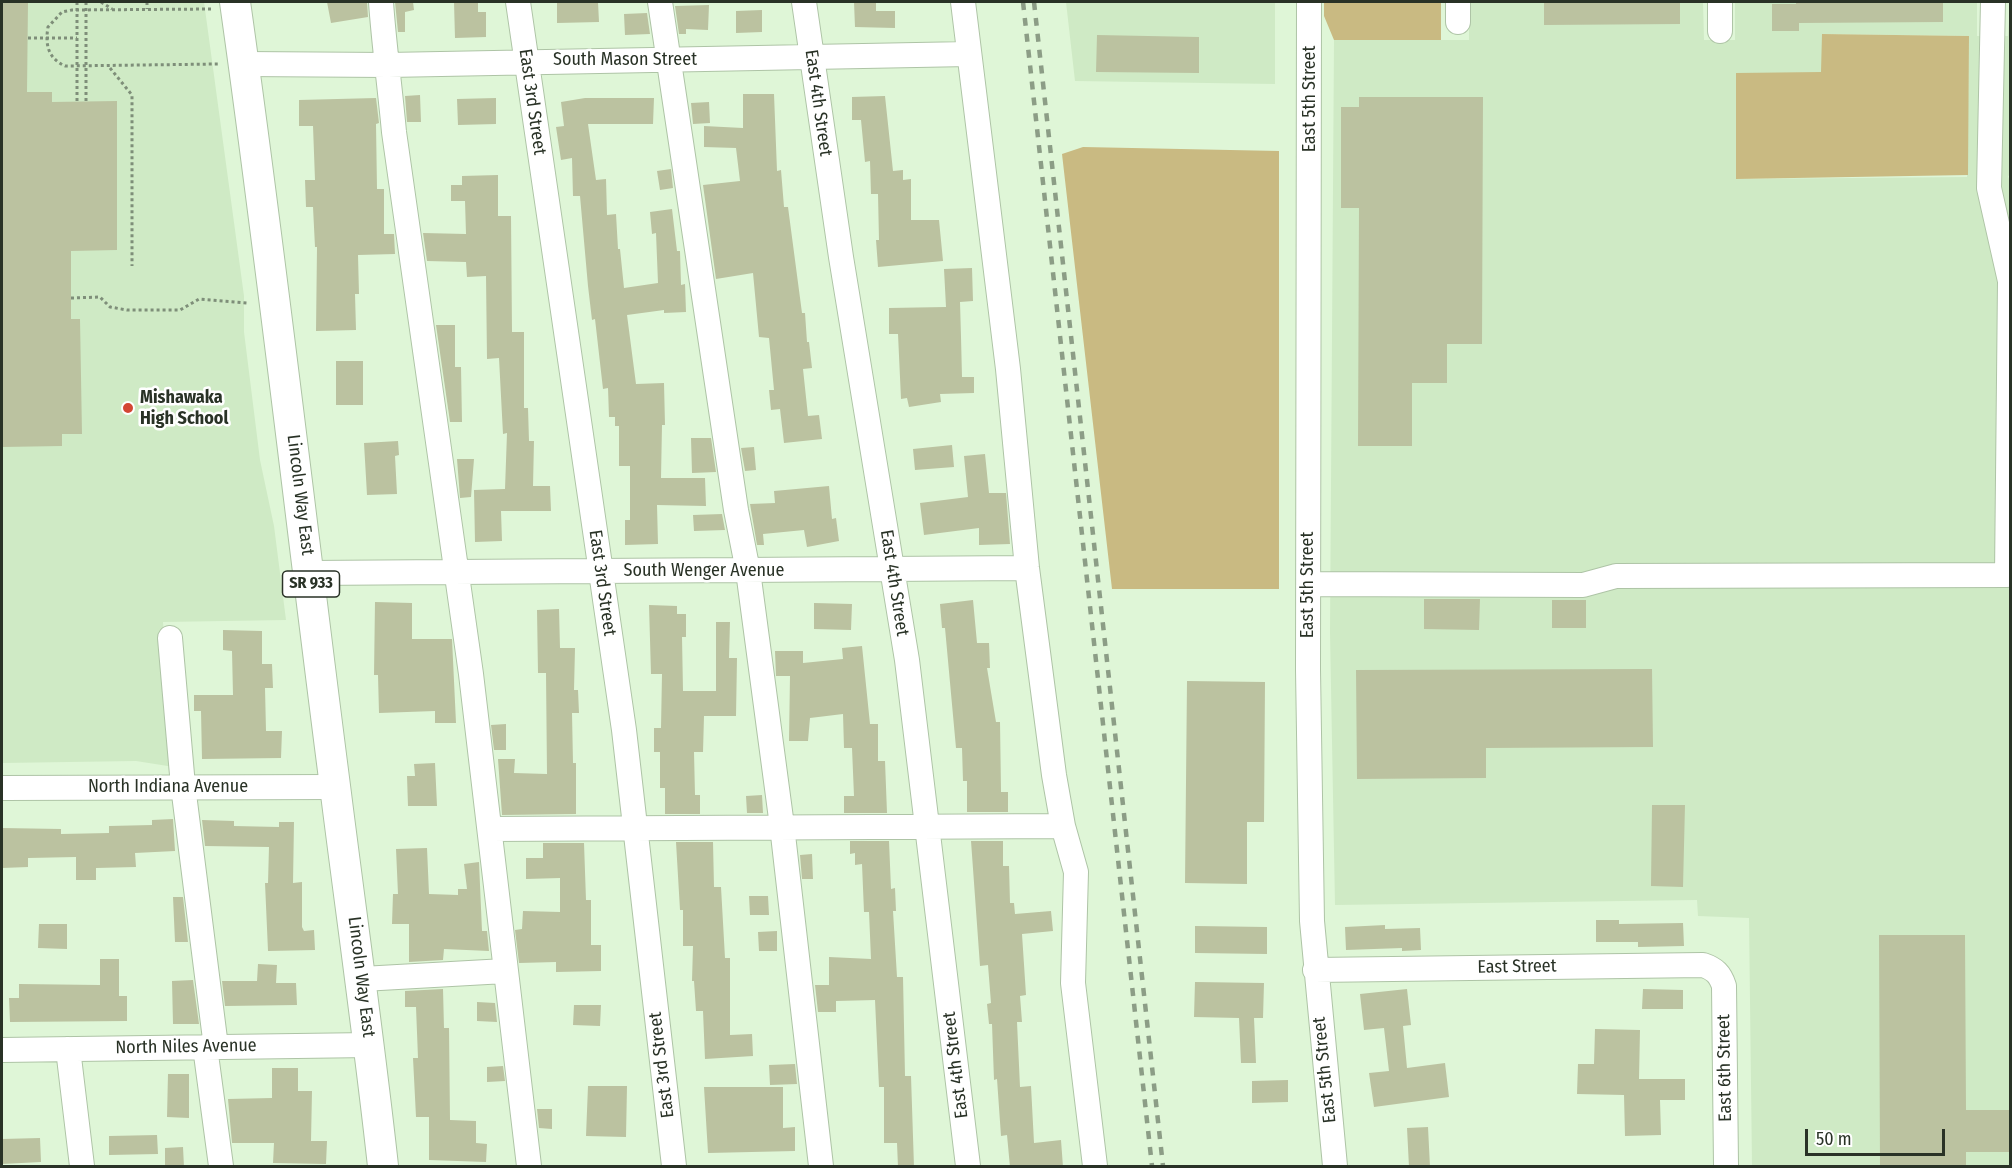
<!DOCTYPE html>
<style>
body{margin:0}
#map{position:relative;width:2012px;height:1168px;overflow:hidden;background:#dff6d7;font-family:"Fira Sans Condensed",sans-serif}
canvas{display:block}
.frame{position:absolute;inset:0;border:3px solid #293226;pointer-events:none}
.scale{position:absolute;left:1805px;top:1129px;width:140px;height:27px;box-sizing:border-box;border:3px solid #293226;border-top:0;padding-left:8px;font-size:18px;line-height:21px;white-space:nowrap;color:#293226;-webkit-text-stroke:4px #fff;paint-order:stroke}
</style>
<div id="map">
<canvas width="2012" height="1168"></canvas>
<div class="frame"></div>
<div class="scale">50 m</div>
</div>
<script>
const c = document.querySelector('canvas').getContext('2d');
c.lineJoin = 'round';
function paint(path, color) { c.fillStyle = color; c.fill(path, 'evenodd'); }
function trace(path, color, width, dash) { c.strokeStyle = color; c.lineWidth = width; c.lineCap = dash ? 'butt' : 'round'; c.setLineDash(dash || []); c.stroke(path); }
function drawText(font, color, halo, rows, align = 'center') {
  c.font = font + ' "Fira Sans Condensed",sans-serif'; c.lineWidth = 5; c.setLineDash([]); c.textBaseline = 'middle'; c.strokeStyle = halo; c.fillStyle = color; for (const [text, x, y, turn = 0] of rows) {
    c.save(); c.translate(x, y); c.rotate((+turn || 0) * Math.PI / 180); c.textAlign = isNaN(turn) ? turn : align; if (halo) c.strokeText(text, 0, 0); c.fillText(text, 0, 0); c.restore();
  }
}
const built = new Path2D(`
 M2,2H204L244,296V332L260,460L274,526L286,620L163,622L174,767L136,761L2,763Z
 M1066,2H1275V84L1075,81Z
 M1469,2H1703L1704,40H1735V2H1977V36H2008L2010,2V175L2008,176L2010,182V1166H1752L1749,918L1698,916L1697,900L1335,905L1330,632L1334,40H1469ZM1822,34L1969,36L1967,177L1736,179L1822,72Z`);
const green = new Path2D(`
 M1324,2H1441V40H1334L1324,16Z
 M1822,34L1969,36L1968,175L1736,179V73L1821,72Z
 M1083,147L1279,151V589H1112L1062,154Z`);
const building = new Path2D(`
 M2,2H28L27,92H52V102L117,101V250L71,251V319H80L82,434H62V446L2,447Z
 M327,2H367L368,17L331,23Z
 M395,2H413L414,10L405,12V32H398Z
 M454,2H478V12H486V37L455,38Z
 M557,2H598L599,22L557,23Z
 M854,2H876V11H895V28L855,27Z
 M1544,2H1680V24L1544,25Z
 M1796,2H1943V22L1799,23V31H1772V4H1796Z
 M709,5L708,30L686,29V34H679L675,6Z
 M762,10V32L736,33V11Z
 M647,13L650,34L625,35L624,14Z
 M1097,35L1199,37V73L1096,72Z
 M743,94H774L777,171L781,170L784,207H788L802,313H805L807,342H809L812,368L803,369L808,416L819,415L822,439L784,443L780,409L771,410L769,390H774L769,338L759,337L753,273L716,279L703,185L740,181L736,148L704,147V126L743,128Z
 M420,95L421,122H407L405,96Z
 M885,96L893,171L903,170V180L911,179V220H939L943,261L878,267L876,240H879L878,194H871L870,161L865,162L861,120H852V97Z
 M1359,97H1483L1482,344H1447V383H1412V446H1358L1359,208H1341V107H1359Z
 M376,98L379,123L376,124L377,189H384V234H394L395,254L358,255L359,294H355L356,330L316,331L317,247H315L313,207H306L305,180H315L313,126H299V100Z
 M496,98V124L458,125L457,99Z
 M585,98H654L653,124H588L596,180L606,179L607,215L616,214L618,249H620L624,288L658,283L656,233L652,234L650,212L672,209L677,251H680L681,285L685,284L686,312L664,313V310L627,315L636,384L664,383L665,425H662L661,478H705L706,506L657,505L658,544L625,545V520H630V466H619V426H615V417H609L608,388L603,389L595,319L592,320L588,286L580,196H573L572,158L561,160L556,127L564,126L561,102Z
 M709,102L710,123L693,124L691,103Z
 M671,169L673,188L660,190L657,171Z
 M498,175V216H511L512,332H524V408H528L529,441H534L533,486H550L551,511H501L502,541L475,542L474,490L505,489L507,433L503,434L499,358L487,359L486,276L467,277L466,262L427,261L423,233L466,234L465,201H451V185H462V176Z
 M972,268L973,301L960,302L961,337L962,377H974V393L940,394L941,402L909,407L907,398L901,399L898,334H889V308L946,307L944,269Z
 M436,325H455V367H461L462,422H450Z
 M336,361H363V405H336Z
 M691,438H711L716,472L692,473Z
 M398,441L399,455L395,456L397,494L367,495L364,443Z
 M952,445L954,467L915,470L913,449Z
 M754,447L756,470L745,471L741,448Z
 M985,454L989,493H1006L1010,544L979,545V528L924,535L920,503L968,497L964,456Z
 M457,459H474L471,497L460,498Z
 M829,486L832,519L836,518L839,541L807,547L804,530L763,534L764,545H757L750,504L775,503L774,491Z
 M722,514L725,530L694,531L693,515Z
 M1424,599H1480L1479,630L1424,629Z
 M973,600L977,643H989L990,668H987L996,722H1000L1001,792H1008V812H967V781H963L962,748H956L945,628H942L940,604Z
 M1552,600H1586V628H1552Z
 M375,602L412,603V639H452L456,723H435V711L379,713L378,675H374Z
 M814,603L852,604L851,630L814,629Z
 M649,605L677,606V614H686V637H682L683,691H716V622H730L729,658H737L736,716H704L703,752H694L695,795H700V814H665V788H660V752H654V728H661L662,674H651Z
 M559,609L560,648H575L574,690H578L579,713H572L573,763H576V814L502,815L498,759H515L514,773L547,774L546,673H538L537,610Z
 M223,630L262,631V664H272L273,688H265L266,731H282L281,758L202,759L201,711H194V695H233L232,651L223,650Z
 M862,646L870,724H878V761H885L887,813H844V796H854L852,748H844L843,714L810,718L808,741H789L790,676H776L775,651H803V663L843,659L842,648Z
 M1652,669L1653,747L1486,748V778L1357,779L1356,670Z
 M1187,681L1265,682L1264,822H1247V884L1185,883Z
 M506,724V750H494L491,725Z
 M435,763L437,806H408L407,776H415L414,764Z
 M762,795L763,813H747L746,796Z
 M1652,805H1685L1683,887L1651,886Z
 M173,819L175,851L135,853L136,867L96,868V880H76V857L28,858V867L2,868V828L61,829V834L109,833V826L152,825V820Z
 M202,820L234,821V826L279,827V822H294L293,883L302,882V927L304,931L314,930L315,950L268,951L265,883H268L269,847L205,846Z
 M850,841H889L891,889L895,888L896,911H893L897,977H903L905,1076H911L914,1167H898L897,1143H884V1087H879L875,1000L836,1001V1012H818L815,985H829V957L871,959L869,912H864L862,864L855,865V853L850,854Z
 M971,841H1003V866H1009L1010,903H1014L1015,914L1051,911L1053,931L1022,934L1026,995L1020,996L1022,1022H1017L1020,1087L1031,1086L1034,1143L1061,1140L1063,1167H1010L1007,1135L1001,1136L997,1079L994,1080L992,1024H989L987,1004L991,1003L988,965L980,966Z
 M676,842H713L714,887H721L725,958H730V1035L752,1034L753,1056L705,1059L703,1011H696L694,981H692L693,946H683V910H680Z
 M543,843H584L586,900H591V945H601V971L556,972V962L519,963L515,930L522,929L523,911L560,912V878L526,879V858H543Z
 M427,848L429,894L458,895V889H467L464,864L479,862L482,931H487L489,951L444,949L443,960L409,962V924H392L393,894H398L396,849Z
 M812,854L813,879H802L800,855Z
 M749,896H768L769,915H750Z
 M173,897H183L188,942H175Z
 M1596,920H1619V924L1683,923L1684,946L1638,947V942H1596Z
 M39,924H67V949L38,948Z
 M1385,925V929L1420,928L1421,950L1402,951V948L1346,950L1345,927Z
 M1195,926L1267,927V954L1195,953Z
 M777,931V951H759L758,932Z
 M1879,935H1965L1966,1110H2010V1152H1966V1167H1880Z
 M100,959H119V996H127V1021L10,1022L9,998H19V984L100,985Z
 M258,964L277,965L276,983H296L297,1005L225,1006L222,981H257Z
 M193,980L199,1024H173L172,981Z
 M1195,982L1264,983L1263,1018H1254L1256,1063H1241L1239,1018L1194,1017Z
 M443,989L444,1028H449L450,1120L476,1121V1143L487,1144L486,1162L429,1160V1117H416L413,1058H418L416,1007H405V991Z
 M1407,989L1411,1025L1403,1026L1407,1068L1445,1063L1449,1097L1374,1107L1369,1073L1389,1071L1384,1028L1364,1030L1360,994Z
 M1643,989L1683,990V1009H1642Z
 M477,1002L495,1003L497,1022L477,1021Z
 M574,1005H601L600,1026L573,1025Z
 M1595,1029L1640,1030L1639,1079H1685V1100H1660L1661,1135L1625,1136L1624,1095L1577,1094L1578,1064H1594Z
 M795,1064L797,1084L770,1085L769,1065Z
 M503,1066L505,1081L487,1082V1067Z
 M272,1068H298V1091H312L311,1141H327L326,1164L273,1163L274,1143H232L228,1099L272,1098Z
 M168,1074H189V1118L167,1117Z
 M1288,1080V1102L1252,1103V1081Z
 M588,1086H627L626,1137L586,1136Z
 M704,1087H783V1128L795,1127V1151L708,1153Z
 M537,1109H552V1129L539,1128Z
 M1428,1127L1430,1167H1409L1407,1128Z
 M157,1135L158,1154L109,1155V1136Z
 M40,1138L41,1162L2,1164V1139Z
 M183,1147L184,1167H165V1148Z`);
const path = new Path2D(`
 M77,2V102
 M86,2V101
 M101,2L112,9
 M147,2V9
 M211,9L72,10L62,12L48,27C45,45 48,58 65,66L218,64
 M28,38H77
 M110,68L132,95V266
 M71,298L100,297L110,307L127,310H180L199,299L247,303`);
const minor = new Path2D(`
 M381,2C384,45 390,88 394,132L471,674L529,1166
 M518,2L624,730L674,1166
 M660,2L736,510L748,571L782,826L821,1166
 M804,2L841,257L907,660L968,1166
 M963,2L1008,369L1027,568L1054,775L1063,826L1076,872L1073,983L1095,1166
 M1309,2L1308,670L1312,921L1335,1166
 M1458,2V22
 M1720,31V2
 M244,64L388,65L969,54
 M309,573L1027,568
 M1309,584L1583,585L1616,576L2007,575L2010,281L1989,188L1993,2
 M170,638L183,786L216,1047
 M2,788L335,787
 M490,829L1063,826
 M1315,970L1703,965C1715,969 1720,974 1724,986L1726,1166
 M362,979L505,971
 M205,1047L221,1166
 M68,1049L82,1166
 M2,1050L370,1045`);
const major = new Path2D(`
 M235,2C272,263 301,524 335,786C351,913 369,1039 383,1166`);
const rail = new Path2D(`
 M1023,2L1152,1166
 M1034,2L1163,1166`);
const markers = [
 [128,408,6,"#d34634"]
];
const shields = [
 [311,584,57]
];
const shieldNames = [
 ["SR 933",311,584]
];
const streetNames = [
 ["South Mason Street",625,60],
 ["East 5th Street",1310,99,-90],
 ["East 3rd Street",532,102,82],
 ["East 4th Street",818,103,82],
 ["Lincoln Way East",300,495,83],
 ["South Wenger Avenue",704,571],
 ["East 3rd Street",602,583,82],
 ["East 4th Street",894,583,81],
 ["East 5th Street",1308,585,-90],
 ["North Indiana Avenue",168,787],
 ["East Street",1517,967,-1],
 ["Lincoln Way East",361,977,83],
 ["North Niles Avenue",186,1047,-1],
 ["East 3rd Street",662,1065,-97],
 ["East 4th Street",956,1065,-97],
 ["East 6th Street",1725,1068,-91],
 ["East 5th Street",1325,1070,-96]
];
const poiNames = [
 ["Mishawaka",140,398],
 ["High School",140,419]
];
paint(built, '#cfeac5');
paint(green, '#c9ba82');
paint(building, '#bbc2a0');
trace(minor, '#aec4a6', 26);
trace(major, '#aec4a6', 32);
trace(path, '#7e8e79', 3, [3, 3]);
trace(minor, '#fff', 24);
trace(major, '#fff', 30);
trace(rail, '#8c9d86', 4.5, [8, 8]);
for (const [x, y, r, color] of markers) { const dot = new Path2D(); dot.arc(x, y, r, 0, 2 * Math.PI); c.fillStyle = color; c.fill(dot); trace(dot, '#fff', 2); }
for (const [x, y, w] of shields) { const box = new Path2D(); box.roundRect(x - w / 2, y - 13, w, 26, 4.5); c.fillStyle = '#fff'; c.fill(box); trace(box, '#293226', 1.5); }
drawText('bold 16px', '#293226', null, shieldNames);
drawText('18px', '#293226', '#fff', streetNames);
drawText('bold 18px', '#293226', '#fff', poiNames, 'left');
</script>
